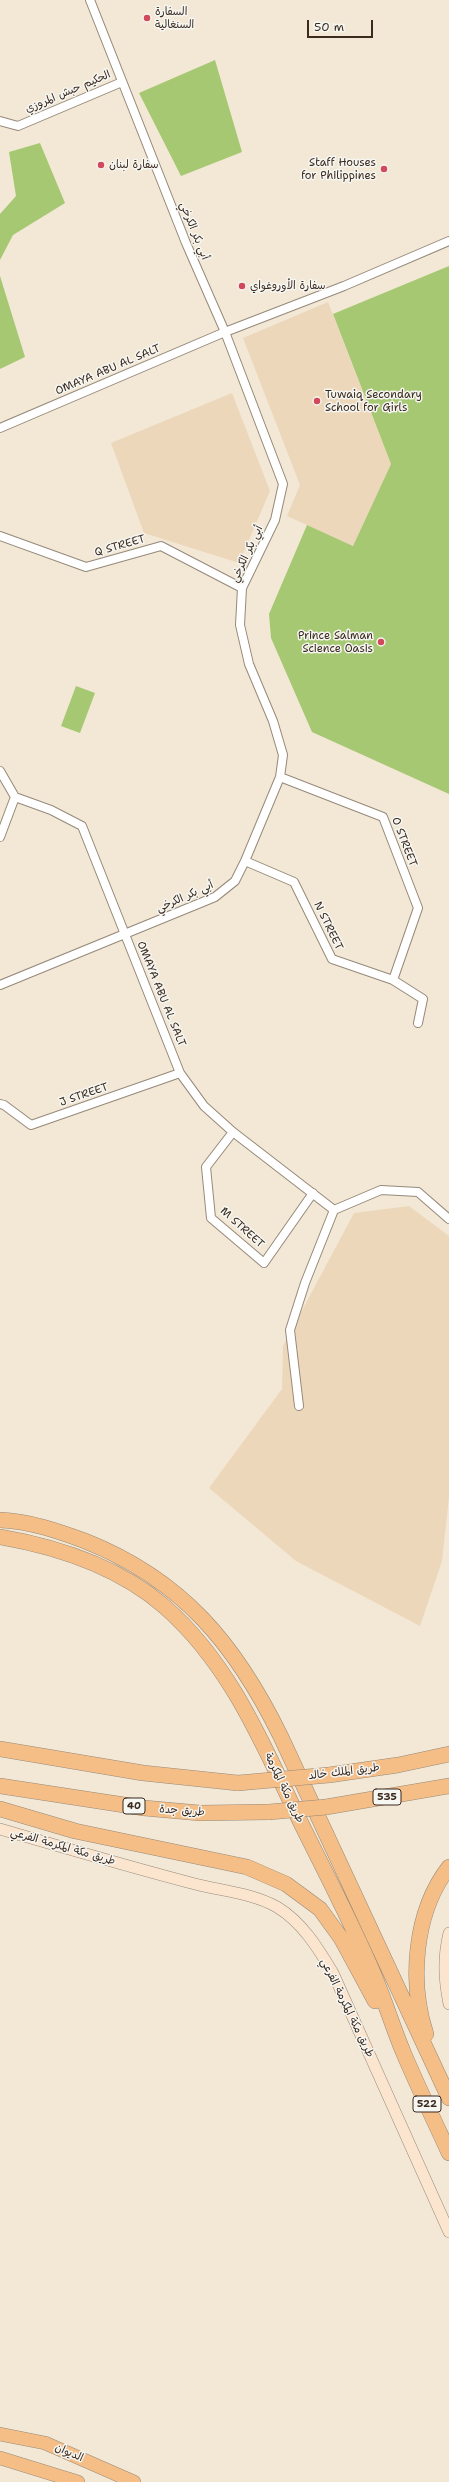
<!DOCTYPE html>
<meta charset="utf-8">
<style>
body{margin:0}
#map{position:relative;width:449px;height:2482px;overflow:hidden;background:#f2e8d5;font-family:"Shantell Sans",sans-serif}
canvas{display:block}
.scale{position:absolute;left:307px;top:20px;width:66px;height:18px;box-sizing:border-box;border:2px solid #3b2a1e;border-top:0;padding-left:5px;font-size:12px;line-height:14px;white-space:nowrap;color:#3b2a1e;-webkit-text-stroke:3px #f6f6f2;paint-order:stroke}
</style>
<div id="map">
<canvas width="449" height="2482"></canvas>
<div class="scale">50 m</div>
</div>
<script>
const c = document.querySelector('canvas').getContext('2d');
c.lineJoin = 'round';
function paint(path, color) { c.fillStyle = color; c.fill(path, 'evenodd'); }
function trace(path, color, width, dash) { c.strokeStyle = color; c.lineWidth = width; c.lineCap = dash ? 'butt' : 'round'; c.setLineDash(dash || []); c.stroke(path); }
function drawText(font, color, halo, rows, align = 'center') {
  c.font = font + ' "Shantell Sans","Playpen Sans Arabic",sans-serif'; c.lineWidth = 3; c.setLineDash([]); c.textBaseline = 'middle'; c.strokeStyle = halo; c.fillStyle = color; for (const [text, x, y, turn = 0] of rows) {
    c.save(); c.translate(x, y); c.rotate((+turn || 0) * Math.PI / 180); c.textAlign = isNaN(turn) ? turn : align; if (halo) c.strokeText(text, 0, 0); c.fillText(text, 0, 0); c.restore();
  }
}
const built = new Path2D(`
 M328,302L391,464L353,546L287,516L300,485L243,338Z
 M232,393L270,491L239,563L144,533L111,443Z
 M409,1206L449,1236V1497L442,1561L420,1626L296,1561L209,1488L282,1389L283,1346L354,1213Z`);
const green = new Path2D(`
 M215,60L242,152L181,176L139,93Z
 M40,143L65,203L13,235L0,260V214L16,196L9,152Z
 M449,266V794L312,732L271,638L269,614L307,525L353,546L391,464L333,314Z
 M0,276L25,357L0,369Z
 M76,686L95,693L80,733L61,726Z`);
const street = new Path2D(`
 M0,121L18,126L122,82
 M0,428L225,332L344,286L449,241
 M0,536L86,567L161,546L242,588
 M0,771L15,797L51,810L82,826L180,1073L204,1106L233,1132L334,1210
 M280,777L383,817L418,908L393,980
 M0,837L15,797
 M245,861L294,882L332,959L393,980L423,999L418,1023
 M0,985L215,897L235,881L245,861L280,777L283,755L273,721L249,664L240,625L242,588L275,520L283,484L225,332L186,243L90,0
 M0,1104L4,1105L31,1125L180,1073
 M233,1132L206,1167L211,1218L264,1263L313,1193
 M299,1406L290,1330L305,1283L334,1210L381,1190L418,1192L449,1219`);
const secondary = new Path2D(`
 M0,1829C65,1848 130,1867 195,1884C222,1891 252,1893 277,1907C302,1922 318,1948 333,1973L449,2232
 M449,1933C443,1958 444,1979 449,2004`);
const primary = new Path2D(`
 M0,2434L45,2443L134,2482
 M0,2458L78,2482`);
const highway = new Path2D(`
 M0,1520C29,1521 58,1531 85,1541C183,1580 236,1645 281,1737L449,2098
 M0,1537C58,1547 119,1567 165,1607C229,1663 261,1740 297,1815C323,1868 351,1921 374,1975C385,2001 393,2028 404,2054C418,2087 434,2120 449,2153
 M0,1749L143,1773L238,1783
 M329,1775L398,1765L449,1754
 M0,1786L144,1808L200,1813L269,1812
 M326,1807L449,1786
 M0,1809L75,1831L247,1867L286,1884L320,1909L341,1938L375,2001
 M426,2034C409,1982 414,1912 449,1867`);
const highwayBridge = new Path2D(`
 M238,1783L329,1775
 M269,1812L326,1807`);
const markers = [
 [147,18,4,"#d1495b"],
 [101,165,4,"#d1495b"],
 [384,169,4,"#d1495b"],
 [242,286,4,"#d1495b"],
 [317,401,4,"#d1495b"],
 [381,642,4,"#d1495b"]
];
const shields = [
 [387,1797,28],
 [134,1806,22],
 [427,2104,28]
];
const shieldNames = [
 ["535",387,1797],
 ["40",134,1806],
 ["522",427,2104]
];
const poiNames = [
 ["السفارة",155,12],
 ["السنغالية",155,25],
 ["Staff Houses",376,163,"right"],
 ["for Philippines",376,176,"right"],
 ["سفارة لبنان",109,165],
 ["سفارة الأوروغواي",250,286],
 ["Tuwaiq Secondary",325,395],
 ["School for Girls",325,408],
 ["Prince Salman",373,636,"right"],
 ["Science Oasis",373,649,"right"]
];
const streetNames = [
 ["الحكيم حبش المروزي",68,92,-23],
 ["أبي بكر الكرخي",194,231,68],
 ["OMAYA ABU AL SALT",108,370,-23],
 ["Q STREET",120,546,-16],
 ["أبي بكر الكرخي",247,554,-65],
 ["O STREET",404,842,69],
 ["أبي بكر الكرخي",185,897,-24],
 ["N STREET",328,926,64],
 ["OMAYA ABU AL SALT",161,994,68],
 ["J STREET",84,1095,-19],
 ["M STREET",242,1228,42],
 ["طريق الملك خالد",344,1772,-7],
 ["طريق مكة المكرمة",284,1788,64],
 ["طريق جدة",182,1811,4],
 ["طريق مكة المكرمة الفرعي",63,1847,16],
 ["طريق مكة المكرمة الفرعي",347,2008,64],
 ["الديوان",69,2453,23]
];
paint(built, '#edd7bb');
paint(green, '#a6c872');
trace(street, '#96897a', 10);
trace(secondary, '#96897a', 12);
trace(primary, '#96897a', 14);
trace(highway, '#96897a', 16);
trace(street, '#fff', 8);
trace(secondary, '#fbe5cf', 11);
trace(primary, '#f5be86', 13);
trace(highway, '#f5be86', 15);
trace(highwayBridge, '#96897a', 16, []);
trace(highwayBridge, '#f5be86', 15);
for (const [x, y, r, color] of markers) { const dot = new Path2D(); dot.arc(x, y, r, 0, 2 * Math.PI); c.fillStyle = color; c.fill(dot); trace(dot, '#f6f6f2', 1.5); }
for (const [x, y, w] of shields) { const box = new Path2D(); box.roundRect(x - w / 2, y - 8, w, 16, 3); c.fillStyle = '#f6f6f2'; c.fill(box); trace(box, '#3b2a1e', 1); }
drawText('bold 10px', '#3b2a1e', null, shieldNames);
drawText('11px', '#3b2a1e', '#f6f6f2', poiNames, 'left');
drawText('11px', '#3b2a1e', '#f6f6f2', streetNames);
</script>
